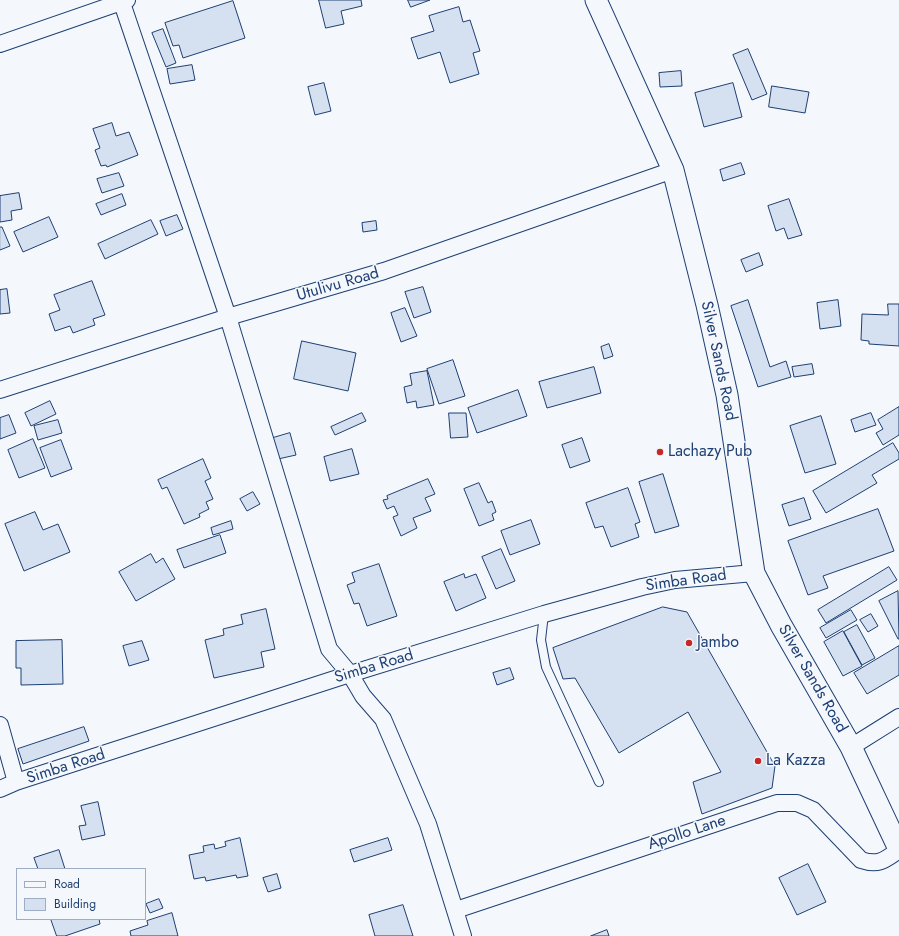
<!DOCTYPE html>
<style>
body{margin:0}
#map{position:relative;width:899px;height:936px;overflow:hidden;background:#f4f7fb;font-family:Jost,sans-serif}
canvas{display:block}
.legend{position:absolute;left:16px;top:868px;width:130px;height:52px;box-sizing:border-box;background:#f4f7fb;border:1px solid #9eadc5;margin:0;padding:5px 7px;list-style:none;font-size:12px;color:#1d3f73}
.legend li{display:flex;align-items:center;gap:8px;height:20px}
.legend b{width:20px;border:1px solid #9eadc5}
</style>
<div id="map">
<canvas width="899" height="936"></canvas>
<ul class="legend">
<li><b style="height:5px;background:#f4f7fb"></b>Road</li>
<li><b style="height:11px;background:#d5e0f0"></b>Building</li>
</ul>
</div>
<script>
const c = document.querySelector('canvas').getContext('2d');
c.lineJoin = 'round';
function paint(path, color) { c.fillStyle = color; c.fill(path, 'evenodd'); }
function trace(path, color, width, dash) { c.strokeStyle = color; c.lineWidth = width; c.lineCap = dash ? 'butt' : 'round'; c.setLineDash(dash || []); c.stroke(path); }
function drawText(font, color, halo, rows, align = 'center') {
  c.font = font + ' Jost,sans-serif'; c.lineWidth = 3; c.setLineDash([]); c.textBaseline = 'middle'; c.strokeStyle = halo; c.fillStyle = color; for (const [text, x, y, turn = 0] of rows) {
    c.save(); c.translate(x, y); c.rotate((+turn || 0) * Math.PI / 180); c.textAlign = isNaN(turn) ? turn : align; if (halo) c.strokeText(text, 0, 0); c.fillText(text, 0, 0); c.restore();
  }
}
const building = new Path2D(`
 M319,0H361L362,6L341,11L344,24L326,28Z
 M408,0H430L411,7Z
 M233,1L245,38L183,58L179,45L173,46L165,23Z
 M459,7L463,22L470,20L480,51L473,53L479,74L450,83L440,52L418,59L411,38L434,31L429,16Z
 M163,29L176,63L166,67L152,33Z
 M748,49L767,94L752,100L733,55Z
 M192,65L195,80L170,84L167,69Z
 M681,71L682,86L660,87L659,73Z
 M324,83L331,111L315,115L308,87Z
 M733,83L742,117L704,127L695,93Z
 M772,86L809,92L805,113L769,107Z
 M112,123L116,136L129,132L138,155L107,167L106,165L101,166L95,150L100,148L93,129Z
 M741,163L745,174L723,181L720,170Z
 M119,173L124,186L102,193L97,179Z
 M19,193L22,209L11,211L12,220L0,222V196Z
 M122,194L126,205L101,215L96,204Z
 M789,199L802,235L788,239L784,228L776,231L768,206Z
 M177,215L183,229L166,236L160,221Z
 M49,217L58,237L23,252L14,232Z
 M151,220L158,234L105,259L98,244Z
 M376,221L377,230L363,232L362,223Z
 M0,227H2L10,246L0,250Z
 M759,253L763,265L746,272L741,260Z
 M92,281L105,315L93,319L95,325L73,333L70,326L55,331L49,314L60,310L54,295Z
 M423,287L431,312L414,318L405,292Z
 M7,289L10,313L0,314V290Z
 M748,300L770,367L786,361L791,377L758,387L731,306Z
 M838,300L841,326L820,329L817,303Z
 M888,304H899V346L869,344V341L861,340L862,314L888,315Z
 M405,308L417,336L401,342L391,313Z
 M302,341L356,353L348,391L294,379Z
 M609,344L613,356L604,359L601,347Z
 M453,360L465,396L439,404L427,369Z
 M812,364L814,374L794,377L792,367Z
 M594,367L601,393L547,408L539,382Z
 M427,371L434,405L417,408L416,401L407,403L404,387L412,385L410,374Z
 M518,390L527,416L477,433L468,408Z
 M50,401L56,414L31,426L25,413Z
 M899,407V435L883,445L876,433L883,429L878,420Z
 M362,413L366,421L335,435L331,427Z
 M449,413H466L468,437L451,438Z
 M871,413L876,425L855,432L851,420Z
 M9,415L16,433L0,439V418Z
 M821,416L836,464L805,473L790,426Z
 M58,420L62,433L38,440L34,426Z
 M290,433L296,455L278,459L273,438Z
 M582,438L590,461L570,468L562,445Z
 M33,439L45,468L19,478L8,450Z
 M61,440L72,469L51,477L40,448Z
 M893,443L899,453V459L872,475L877,483L826,513L813,491Z
 M352,449L359,474L330,481L324,457Z
 M203,459L211,478L205,481L213,499L206,502L209,509L199,514L200,517L184,524L167,487L162,489L158,480Z
 M663,474L679,526L655,533L639,482Z
 M428,479L435,494L425,498L431,511L413,518L417,528L401,536L393,517L398,515L394,506L387,509L383,500L388,499L387,496Z
 M479,483L488,503L492,501L496,512L492,514L494,520L479,526L464,489Z
 M628,488L640,522L635,524L639,537L611,547L603,526L595,528L586,503Z
 M253,492L260,504L247,511L240,499Z
 M804,498L811,519L789,526L782,505Z
 M878,509L894,551L823,576L828,588L808,595L788,541Z
 M35,512L43,530L58,524L70,552L24,571L5,524Z
 M531,520L540,544L510,555L501,531Z
 M231,521L233,529L213,535L211,528Z
 M220,535L226,553L184,568L177,550Z
 M501,549L515,581L496,589L482,557Z
 M151,554L156,563L163,558L175,579L136,601L119,572Z
 M379,564L397,616L367,626L359,603L354,604L347,585L355,582L352,573Z
 M889,567L897,580L826,623L818,610Z
 M464,574L465,578L476,574L486,598L456,611L444,582Z
 M898,591L899,639H898L879,601Z
 M663,607L687,612L775,766L772,788L702,814L693,782L721,772L688,712L619,753L575,678L563,679L553,648Z
 M266,609L275,649L261,652L264,667L214,678L205,640L224,635L223,629L243,624L241,615Z
 M851,610L857,620L826,638L820,628Z
 M871,614L878,626L868,632L860,620Z
 M857,625L875,658L862,665L844,632Z
 M843,631L862,666L843,676L824,642Z
 M62,640L63,684L21,685V668H16V641Z
 M142,641L149,660L129,666L123,646Z
 M899,646V675L867,694L854,673Z
 M510,668L514,679L497,685L493,673Z
 M84,727L89,741L23,764L18,749Z
 M98,802L105,835L82,840L79,826L86,825L81,806Z
 M240,838L248,876L237,878L236,875L206,881L205,877L194,879L189,855L204,852L203,846L214,844L215,849L226,846L225,842Z
 M388,838L392,850L354,862L350,850Z
 M59,850L65,869H38L34,858Z
 M808,864L826,902L797,915L779,878Z
 M277,874L281,888L268,892L263,878Z
 M159,899L163,908L150,913L146,904Z
 M403,905L413,936H375L369,915Z
 M172,913L178,936H131L130,931L148,925L147,921Z
 M51,919H99L100,924L65,936H57Z
 M607,930L609,936H591Z`);
const service = new Path2D(`
 M544,614L541,640L546,667L599,782`);
const minor = new Path2D(`
 M121,0L228,317L329,649L350,674L363,696L383,719L428,824L463,936
 M0,44L127,0
 M0,390L228,317L384,271L673,170
 M0,725L16,782
 M851,747L899,717
 M0,789L16,782L350,674L544,614L642,587L675,580L754,573
 M456,910L777,803H797L813,810L861,860C879,866 885,860 899,850`);
const tertiary = new Path2D(`
 M596,0L673,170L707,305L727,395L754,573L781,625L851,747L899,849`);
const markers = [
 [660,452,4,"#c62828"],
 [689,643,4,"#c62828"],
 [758,761,4,"#c62828"]
];
const streetNames = [
 ["Utulivu Road",338,285,-16],
 ["Silver Sands Road",718,361,78],
 ["Simba Road",686,581,-8],
 ["Simba Road",374,667,-17],
 ["Silver Sands Road",812,679,60],
 ["Simba Road",66,767,-18],
 ["Apollo Lane",687,833,-18]
];
const poiNames = [
 ["Lachazy Pub",668,452],
 ["Jambo",697,643],
 ["La Kazza",766,761]
];
paint(building, '#d5e0f0');
trace(building, '#1d3f73', 1);
trace(service, '#1d3f73', 10);
trace(minor, '#1d3f73', 18);
trace(tertiary, '#1d3f73', 23);
trace(service, '#f4f7fb', 8);
trace(minor, '#f4f7fb', 16);
trace(tertiary, '#f4f7fb', 21);
for (const [x, y, r, color] of markers) { const dot = new Path2D(); dot.arc(x, y, r, 0, 2 * Math.PI); c.fillStyle = color; c.fill(dot); trace(dot, '#f4f7fb', 1.5); }
drawText('16px', '#1d3f73', '#f4f7fb', streetNames);
drawText('16px', '#1d3f73', '#f4f7fb', poiNames, 'left');
</script>
